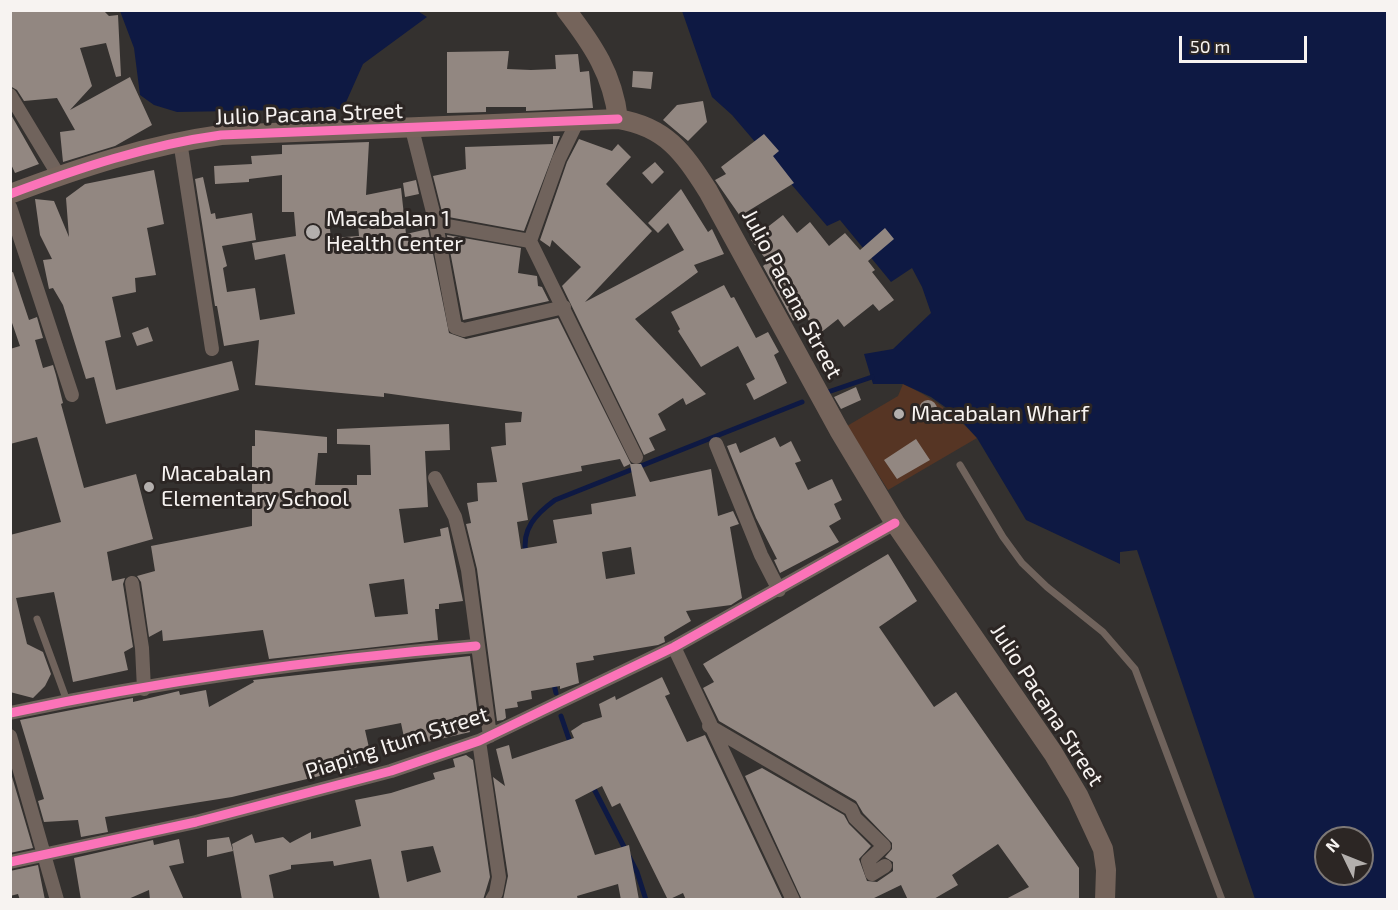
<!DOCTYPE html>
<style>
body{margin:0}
#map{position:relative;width:1398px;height:910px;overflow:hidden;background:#34312f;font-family:"Exo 2",sans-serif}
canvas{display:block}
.frame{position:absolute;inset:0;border:12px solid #f7f3f1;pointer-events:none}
.north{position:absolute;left:1314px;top:826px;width:60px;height:60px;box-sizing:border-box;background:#2c2624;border:2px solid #7d7876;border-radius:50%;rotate:313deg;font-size:16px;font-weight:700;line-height:24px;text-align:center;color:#f7f3f1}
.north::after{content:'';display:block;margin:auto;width:21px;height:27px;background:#b3afad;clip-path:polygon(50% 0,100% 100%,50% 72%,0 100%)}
.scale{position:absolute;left:1179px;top:36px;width:128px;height:27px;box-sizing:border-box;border:3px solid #f7f3f1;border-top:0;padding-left:8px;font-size:18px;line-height:21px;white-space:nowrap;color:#f7f3f1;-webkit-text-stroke:4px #2c2624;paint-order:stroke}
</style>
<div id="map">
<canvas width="1398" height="910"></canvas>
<div class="frame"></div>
<div class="north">N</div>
<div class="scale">50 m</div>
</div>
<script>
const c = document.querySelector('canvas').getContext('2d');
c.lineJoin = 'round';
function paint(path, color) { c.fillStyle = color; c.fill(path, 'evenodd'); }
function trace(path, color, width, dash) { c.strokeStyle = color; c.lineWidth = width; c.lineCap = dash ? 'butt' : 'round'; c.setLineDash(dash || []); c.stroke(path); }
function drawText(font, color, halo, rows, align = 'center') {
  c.font = font + ' "Exo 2",sans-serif'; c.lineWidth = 6; c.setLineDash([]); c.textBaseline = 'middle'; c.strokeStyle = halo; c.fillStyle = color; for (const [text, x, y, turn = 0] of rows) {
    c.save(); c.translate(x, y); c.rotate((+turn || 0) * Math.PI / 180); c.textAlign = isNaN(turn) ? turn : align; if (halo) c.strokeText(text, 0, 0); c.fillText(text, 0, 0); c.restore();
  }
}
const green = new Path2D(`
 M903,384C933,398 954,413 977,438L888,490L847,426L898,396Z`);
const water = new Path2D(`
 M416,10L427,17L363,64L343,109L177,112L154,105L140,95L134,48L120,11Z
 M682,11H1387V899H1255L1137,550L1120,552V564L1026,520L977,438L955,414L931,397L903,384H873L864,354L893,349L931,313L922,287L912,268L891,282L840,220L827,226L732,115L712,97ZM1326,838H1362V874H1326Z`);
const stream = new Path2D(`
 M828,392L872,377
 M526,554C521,529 536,514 555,500L802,402
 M553,680L556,693
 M561,716L571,745
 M592,785L637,872L646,900`);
const building = new Path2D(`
 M10,10H103L109,16L118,15L121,76L116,77L106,43L80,48L92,86L70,110L130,77L152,125L115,146L63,162L60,132L75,130L57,98L24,101L17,90L10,86Z
 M509,51L507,69L531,70L556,69L555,55L578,54L580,72L589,71L593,108L526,111V107H486V112L447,113V52Z
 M633,71L653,72L651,89L632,87Z
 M703,101L707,122L688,141L663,120L677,105Z
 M10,113L39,164L15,173L10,162Z
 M764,134L779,151L773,156L794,183L740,216L715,180L726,174L721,167Z
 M553,136H560L524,231L443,216L433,176L466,169L465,147L553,144Z
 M579,139L612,151L618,144L631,157L606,184L652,231L585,302L684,250L668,223L658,233L648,223L681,189L708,232L712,229L724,254L694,265L698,272L635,319L706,394L686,405L683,398L658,414L666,430L649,438L655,450L644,455L562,286L581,267L552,240L550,247L540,240L567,162Z
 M369,142L366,195L401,188L406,234L428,229L449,333L466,339L558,318L631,464H641L650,482L711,469L718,516L733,511L739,524L730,527L742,598L731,605L686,611L691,621L664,637L665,642L658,645L593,656L594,660L576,663L579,683L560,689V686L531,691L532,699L517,702L518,707L505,709L506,718L503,720L497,721L477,569L466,524L471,523L467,503L478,501L477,483L497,482L491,447L506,445L505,423L521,422L522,412L384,393V397L255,385L259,340L224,346L217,306H215L195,179L203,177L211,214L215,213L216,219L252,213L256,240L222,246L227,266L223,268L227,292L255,288L260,320L295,314L285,254L255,260L252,243L296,236L294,212H282V175L249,179V182L215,184L214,166L252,164L251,156L282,154V145ZM357,211L359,236L331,238L328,212ZM620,459L624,467L630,464L636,496L591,504L592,514L553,520L557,543L521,549L517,522L528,520L522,483L582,471L581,466ZM631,547L635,574L606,579L602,552Z
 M655,162L664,172L652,184L642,173Z
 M154,170L164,224L147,228L156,275L135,278L136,292L112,297L121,337L105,341L116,390L232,361L239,390L106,424L94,377L86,379L63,305L53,288L49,289L43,260L52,259L40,235L35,199L54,201L69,237L66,198L85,184Z
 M416,180L419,194L405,197L403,183Z
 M783,215L797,233L810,222L829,246L845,233L860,250L885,228L894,239L868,261L875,270L872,272L894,300L879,311L873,304L844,327L838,319L819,334L803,313L793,321L763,266L768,262L751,240Z
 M447,235L521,248L518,273L537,276L538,286L542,287L549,301L463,320Z
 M13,272L29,320L37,317L43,338L35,340L43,368L53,365L56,375L63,403L61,404L84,488L136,474L153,539L107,552L112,581L125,578L123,584L133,647L124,652L128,670L73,682L54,592L16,598L27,644L43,652L51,674L45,686L33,698L10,692V535L61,522L37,437L10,444V349L20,346L10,317V273Z
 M724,285L731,298L734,297L756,338L768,332L779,352L774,355L787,383L754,400L746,384L755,379L738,346L701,367L678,331L680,329L671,312Z
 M148,327L153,341L137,346L132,333Z
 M856,387L861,400L841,409L834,397Z
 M919 409a9 9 0 1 1 18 0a9 9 0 1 1-18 0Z
 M449,424L450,450L425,451L428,507L399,509L404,543L441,536L440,529L448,527L463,601L439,604V609H435L438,640L269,659L263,630L163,641L162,630L149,637L141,582L137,576L155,571L151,546L252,526V446H255V430L327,437V453H318L315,485H357V475H371L370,445L337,444V429ZM404,579L408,614L375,617L369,584Z
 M775,437L780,447L791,441L801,461L795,463L808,490L832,479L842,500L834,504L841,519L829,526L839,542L780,573L774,560L777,559L756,518L727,446L736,443L740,453Z
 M916,439L930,460L897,479L884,460Z
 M888,554L917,601L879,627L934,707L956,692L1079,868V900H1004L1029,887L998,844L952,875L958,885L932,900H908L901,885L870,900H802L745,776L762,768L844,815L849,824L871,846L859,859L867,881L877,882L893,871V862L885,857L892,849V843L863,813L856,801L719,721L703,688L714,682L703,664Z
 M470,656L479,724L468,726L470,732L406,747L401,723L365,730L370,752L355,755L357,767L232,797L105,817L108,832L81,837L78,820L44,822L38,801L44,799L20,720L133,698V702L179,691L180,695L206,690L209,707L254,682L253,680Z
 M662,677L670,694L665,696L687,742L705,735L783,900H686L683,893L668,900L620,803L612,807L602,786L575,800L595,855L629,845L639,900H621L618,884L577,896L578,900H503L508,876L493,777L505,786L496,749L509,745L512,759L574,738L571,731L583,723L602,717L599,704L615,696L616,700Z
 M466,755L473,760L490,877L483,900H380L371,859L334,866L333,861L291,865V869L269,875L274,900H242L232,844L252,834L255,843L283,837L290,843L311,832V839L361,826L355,800L391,793L435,779L433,773L455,767L453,759ZM433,846L441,872L407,882L401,851Z
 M10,770L33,848L10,853Z
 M229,837L233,851L207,857V840Z
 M179,839L184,863L169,866L184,900H150L149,890L126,900H81L74,858L153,840L154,845Z
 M38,865L45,900H20L18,894L10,896V871Z`);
const lane = new Path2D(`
 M960,465L1003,537L1022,563L1047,587L1103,632L1135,669L1222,900
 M37,619L67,701`);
const street = new Path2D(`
 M10,95L59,176
 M412,129L436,224L455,327L464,330L564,307
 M180,141L212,349
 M10,207L72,395
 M436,224L530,241L636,457
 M530,241L559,159L577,122
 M716,444L761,555L779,590
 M435,478L455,517L468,570L490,736
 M132,583L142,648L144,689
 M674,647L793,900
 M10,713C164,680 320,659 476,646
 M709,726L851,809L855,818L884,846L868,861L872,874L885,866
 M10,736L57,900
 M479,741L499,877L496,893L492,900
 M10,862L196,822L391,771L479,741L674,647L895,523`);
const secondary = new Path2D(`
 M566,10C593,45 613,75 618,119
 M10,194C79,168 148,145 221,135L618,119C666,127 683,152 708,191L839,430L895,523L1053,753L1078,795L1103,849L1106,870L1105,900`);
const cycleway = new Path2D(`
 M10,194C79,168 148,145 221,135L618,119
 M10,713C164,680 320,659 476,646
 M10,862L196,822L391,771L479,741L674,647L895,523`);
const markers = [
 [313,232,8,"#b3afad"],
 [899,414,6,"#b3afad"],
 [149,487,6,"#b3afad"]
];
const streetNames = [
 ["Julio Pacana Street",309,114,-2],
 ["Julio Pacana Street",792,294,62],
 ["Julio Pacana Street",1047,705,57],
 ["Piaping Itum Street",397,743,-18]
];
const poiNames = [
 ["Macabalan 1",326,219],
 ["Health Center",326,244],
 ["Macabalan Wharf",911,414],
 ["Macabalan",161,474],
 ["Elementary School",161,499]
];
paint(green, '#563524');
paint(water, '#0e1943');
trace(stream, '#0e1943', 5);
paint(building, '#928781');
trace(lane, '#70635c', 7);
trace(street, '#70635c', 14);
trace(secondary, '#75645b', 20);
trace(cycleway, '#fb73b8', 9);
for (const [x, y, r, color] of markers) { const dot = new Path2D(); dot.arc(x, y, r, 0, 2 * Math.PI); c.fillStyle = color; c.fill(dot); trace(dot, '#2c2624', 2); }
drawText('22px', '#f7f3f1', '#2c2624', streetNames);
drawText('22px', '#f7f3f1', '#2c2624', poiNames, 'left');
</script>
